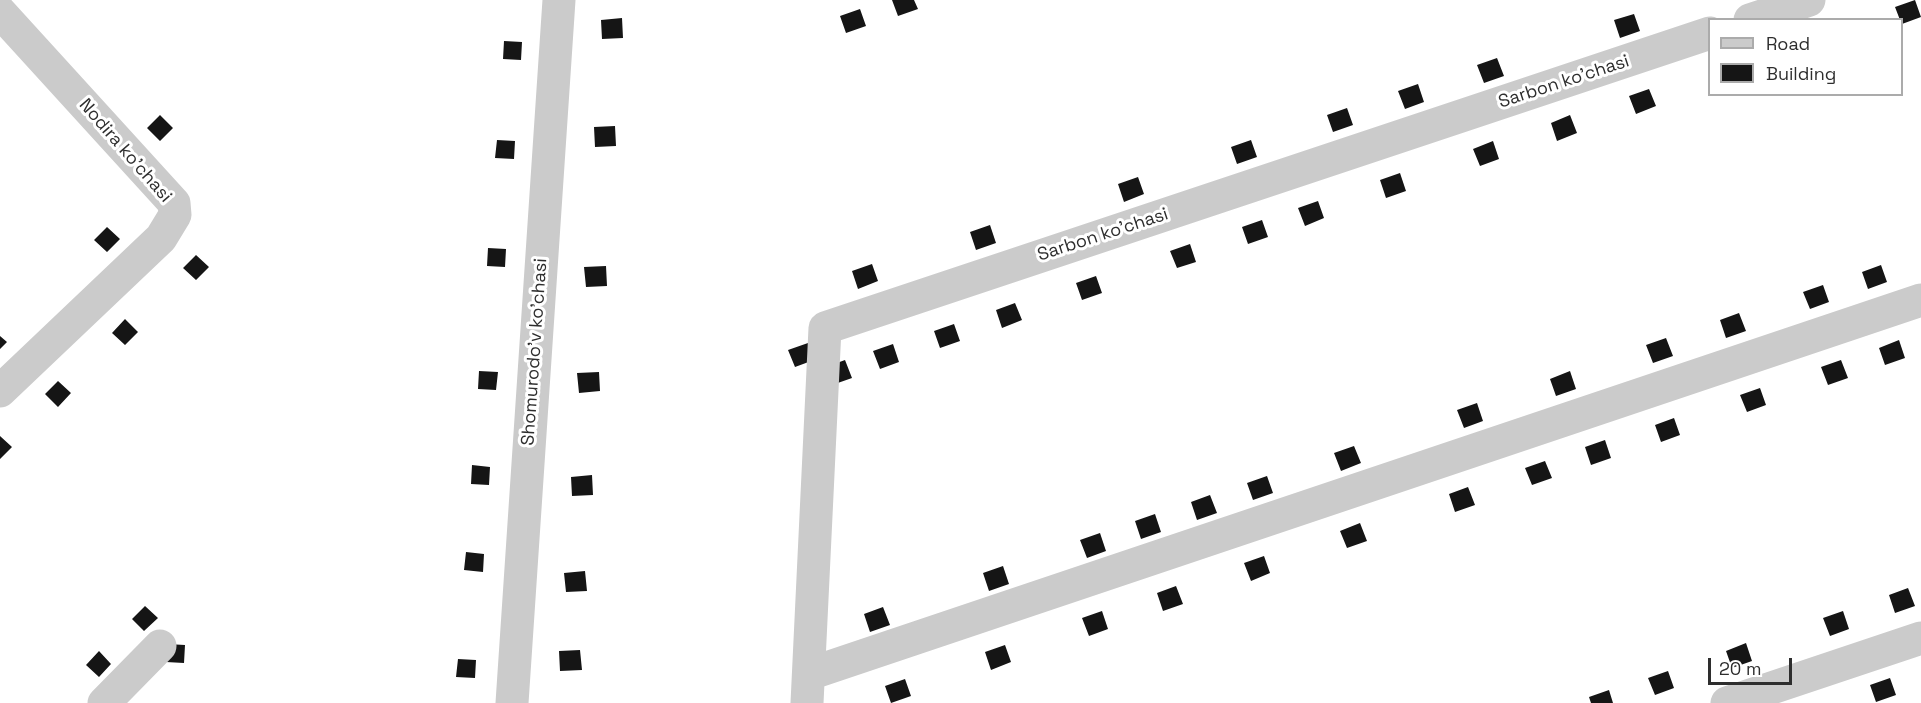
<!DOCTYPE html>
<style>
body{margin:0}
#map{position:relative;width:1921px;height:703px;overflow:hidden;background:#fff;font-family:"Space Grotesk",sans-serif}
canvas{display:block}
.legend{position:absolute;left:1708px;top:18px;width:195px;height:78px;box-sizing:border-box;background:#fff;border:2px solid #ababab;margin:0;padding:8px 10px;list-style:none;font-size:18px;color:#2e2e2e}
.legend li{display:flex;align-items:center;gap:12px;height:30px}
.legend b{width:30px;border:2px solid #ababab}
.scale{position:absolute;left:1708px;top:658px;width:84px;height:27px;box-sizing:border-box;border:3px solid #2e2e2e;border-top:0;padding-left:8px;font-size:18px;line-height:21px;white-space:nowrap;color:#2e2e2e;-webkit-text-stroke:4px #fff;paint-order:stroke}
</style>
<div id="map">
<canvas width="1921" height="703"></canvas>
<ul class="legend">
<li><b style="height:8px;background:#cbcbcb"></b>Road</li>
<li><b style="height:16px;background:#151515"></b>Building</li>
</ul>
<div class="scale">20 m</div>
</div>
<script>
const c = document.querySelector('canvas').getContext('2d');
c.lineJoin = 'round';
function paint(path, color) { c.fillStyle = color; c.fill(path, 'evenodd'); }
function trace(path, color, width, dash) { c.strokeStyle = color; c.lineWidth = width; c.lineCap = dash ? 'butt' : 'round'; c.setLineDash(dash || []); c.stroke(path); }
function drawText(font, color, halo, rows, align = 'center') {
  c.font = font + ' "Space Grotesk",sans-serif'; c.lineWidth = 6; c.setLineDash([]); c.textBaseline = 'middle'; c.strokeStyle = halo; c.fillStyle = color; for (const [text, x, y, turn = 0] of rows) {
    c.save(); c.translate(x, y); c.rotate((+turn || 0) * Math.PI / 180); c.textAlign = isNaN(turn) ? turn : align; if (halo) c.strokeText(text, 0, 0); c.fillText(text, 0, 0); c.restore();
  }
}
const building = new Path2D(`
 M892,0H914L918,9L898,16Z
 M1915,0L1921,17L1902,24V20H1900L1895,7Z
 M860,9L866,26L846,33L840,16Z
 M1634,14L1640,31L1620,38L1614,20Z
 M622,18L623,38L602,39L601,20Z
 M504,41L522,42L521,60L503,59Z
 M1497,58L1504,76L1484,83L1477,65Z
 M1418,84L1424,102L1405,109L1398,91Z
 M1649,89L1656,106L1636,114L1629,96Z
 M1347,108L1353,125L1333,132L1327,115Z
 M160,115L173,128L160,141L147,128Z
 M1570,115L1577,133L1557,141L1551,123Z
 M615,126L616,146L595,147L594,127Z
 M497,140L515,141L514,159L495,158Z
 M1251,140L1257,157L1237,164L1231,147Z
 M1493,141L1499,159L1480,166L1473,149Z
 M1400,173L1406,191L1386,198L1380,180Z
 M1138,177L1144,194L1124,202L1118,184Z
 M1318,201L1324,218L1305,226L1298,208Z
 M1262,220L1268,237L1248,244L1242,227Z
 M990,225L996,243L976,250L970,232Z
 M107,227L120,239L107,252L94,240Z
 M1190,244L1196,262L1177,268L1170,251Z
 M488,248L506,249L505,267L487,266Z
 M196,255L209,267L196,280L183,268Z
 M872,264L878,281L858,289L852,271Z
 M1881,265L1887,282L1868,289L1862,272Z
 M606,266L607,286L586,287L584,267Z
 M1096,276L1102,293L1082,300L1076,283Z
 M1823,285L1829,302L1810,309L1803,292Z
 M1015,303L1022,320L1002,328L996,310Z
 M1739,313L1746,331L1726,338L1720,320Z
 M125,319L138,332L125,345L112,333Z
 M954,324L960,341L940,348L934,331Z
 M0,336L7,342L0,349Z
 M1666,338L1673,356L1653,363L1646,345Z
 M1899,340L1905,358L1885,365L1879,348Z
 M808,343L814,360L795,367L788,350Z
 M893,344L899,362L880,369L873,351Z
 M845,360L852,378L832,385L826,367Z
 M1841,360L1848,378L1828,385L1821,367Z
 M479,371L498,372L496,390L478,389Z
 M1570,371L1576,389L1556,396L1550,379Z
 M599,372L600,391L579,393L577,373Z
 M58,381L71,393L58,407L45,394Z
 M1760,388L1766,405L1747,412L1740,395Z
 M1477,403L1483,421L1464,428L1457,410Z
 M1674,418L1680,435L1661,442L1655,425Z
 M0,436L12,447L0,459Z
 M1605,440L1611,458L1591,465L1585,447Z
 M1354,446L1361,463L1341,471L1334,453Z
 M1545,461L1552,478L1532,485L1525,468Z
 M472,465L490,467L489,485L471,484Z
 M592,475L593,495L572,496L571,477Z
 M1267,476L1273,493L1253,500L1247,483Z
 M1468,487L1475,505L1455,512L1449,494Z
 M1210,495L1217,513L1197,520L1191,502Z
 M1155,514L1161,532L1141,539L1135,521Z
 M1360,523L1367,541L1347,548L1340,531Z
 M1100,533L1106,551L1087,558L1080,540Z
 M466,552L484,554L483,572L464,570Z
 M1264,556L1270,573L1251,581L1244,563Z
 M1003,566L1009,584L989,591L983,573Z
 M585,571L587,591L566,592L564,573Z
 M1176,586L1183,604L1163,611L1157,593Z
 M1908,588L1915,606L1895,613L1889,595Z
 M145,606L158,618L144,631L132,619Z
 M883,607L890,625L870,632L864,614Z
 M1102,611L1108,629L1089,636L1082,618Z
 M1843,611L1849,629L1830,636L1823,618Z
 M1746,643L1752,661L1732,668L1726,651Z
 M167,644L185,645L184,663L166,662Z
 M1005,645L1011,662L991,670L985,652Z
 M580,650L582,670L560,671L559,651Z
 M99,651L111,664L99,677L86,665Z
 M458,659L476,660L475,678L456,677Z
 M1668,671L1674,688L1655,695L1648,678Z
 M1890,678L1896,695L1876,702L1870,685Z
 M905,679L911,696L891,703L885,686Z
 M1609,690L1613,703H1591L1589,697Z`);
const minor = new Path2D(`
 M0,12L174,203L175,215L161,238L0,391
 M1750,20L1809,0
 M809,674L1921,300
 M104,703L160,646
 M807,703L825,328L1710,33
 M1727,703L1921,638`);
const tertiary = new Path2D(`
 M512,703L559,0`);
const streetNames = [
 ["Sarbon ko'chasi",1564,82,-18],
 ["Nodira ko'chasi",125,151,49],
 ["Sarbon ko'chasi",1103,235,-18],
 ["Shomurodo'v ko'chasi",535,352,-86]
];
paint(building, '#151515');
trace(minor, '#cbcbcb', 33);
trace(tertiary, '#cbcbcb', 33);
drawText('18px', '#2e2e2e', '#fff', streetNames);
</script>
